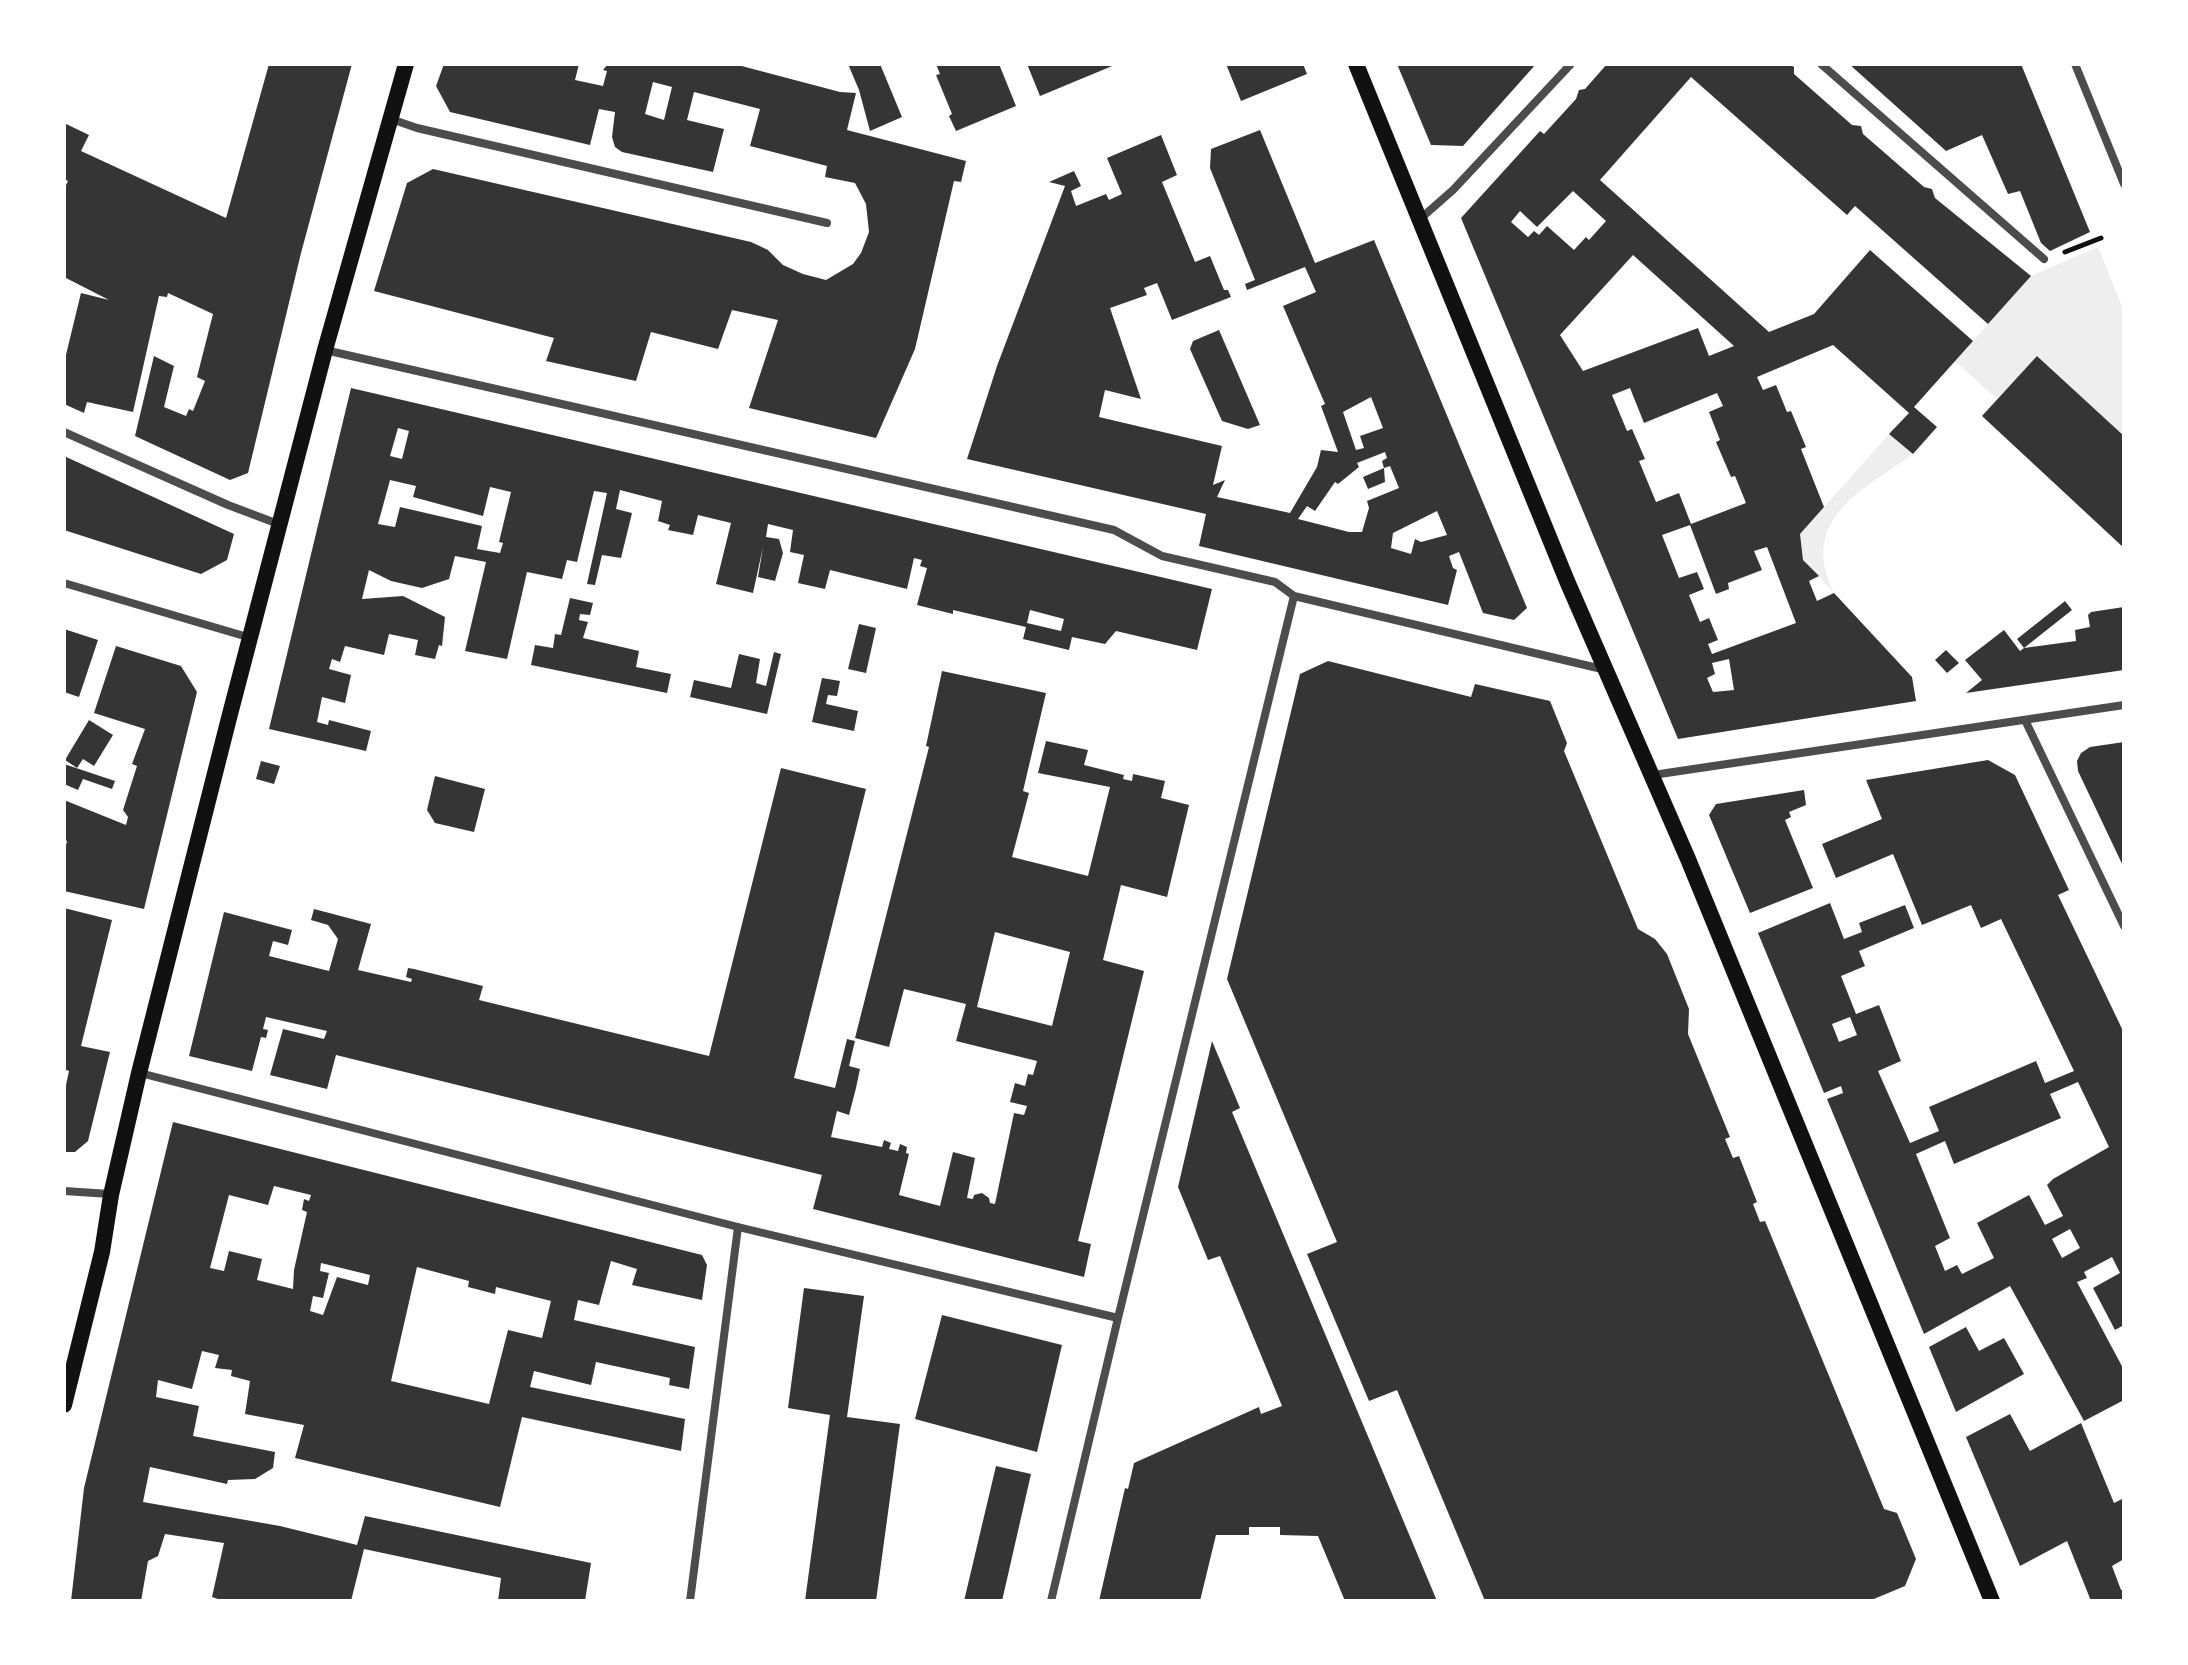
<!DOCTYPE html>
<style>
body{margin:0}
#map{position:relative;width:2188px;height:1665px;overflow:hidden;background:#fff;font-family:Lora,serif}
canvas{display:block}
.frame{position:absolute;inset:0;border:66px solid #fff;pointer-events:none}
</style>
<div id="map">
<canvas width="2188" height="1665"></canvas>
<div class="frame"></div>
</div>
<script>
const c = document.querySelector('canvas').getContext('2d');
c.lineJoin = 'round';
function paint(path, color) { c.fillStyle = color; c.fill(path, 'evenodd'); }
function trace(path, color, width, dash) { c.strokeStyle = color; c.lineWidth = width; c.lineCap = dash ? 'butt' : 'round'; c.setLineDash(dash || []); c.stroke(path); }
const green = new Path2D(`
 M2098,247L2124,312V436L2038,356L1997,399L1955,361L2031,276Z
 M1889,434L1913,454C1862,491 1798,518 1834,593L1803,560L1800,534Z`);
const building = new Path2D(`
 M269,64H352L301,253L248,473L230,480L135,436L154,356L174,366L164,407L186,416L189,409L193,411L205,381L197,377L213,314L168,293L167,297L159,296L133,412L87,402L84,413L64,404V363L81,293L109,300L64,277V189L68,181L64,179V123L89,135L81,151L226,218Z
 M444,64H579L575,80L603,86L607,71L603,70L608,64H734L840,92L856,93L847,130L966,161L961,182L954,181L915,349L876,438L749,408L778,320L732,310L718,349L651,332L636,381L546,361L554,338L374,291L407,183L433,169L751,242L768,250L783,265L803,274L826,280L853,264L861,253L869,232L866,204L855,183L825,177L827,166L750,146L760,109L694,92L687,120L724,129L713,172L622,152L615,147L612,137L615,112L599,109L590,145L450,112L436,86ZM653,82L672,87L664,120L645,114Z
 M848,64H880L902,117L870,131L859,90Z
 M936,64H999L1016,106L956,131L949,116L952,114L936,75L940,74Z
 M1027,64H1117L1040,96Z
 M1226,64H1303L1307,74L1241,101Z
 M1397,64H1536L1463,146L1431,145Z
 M1607,64H1789L1794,67V74L1852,125L1861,126L1863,134L1924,187L1932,189L1935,198L2031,276L1988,324L1855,206L1847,215L1691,77L1600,180L1769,332L1814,314L1870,250L1973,341L1914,407L1937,427L1913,454L1889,434L1909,413L1833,345L1757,377L1763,390L1776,385L1787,412L1791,411L1806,447L1801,449L1824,507L1800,534L1803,560L1819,576L1809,581L1817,601L1834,593L1912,677L1916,701L1678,739L1461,218L1540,131L1544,134L1576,99L1579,90L1585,89ZM1573,191L1606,221L1589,240L1586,237L1574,250L1547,226L1539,235L1534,231L1528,237L1511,222L1520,211L1537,227ZM1633,255L1734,346L1709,356L1698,328L1583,371L1560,335ZM1630,388L1644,423L1717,393L1723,406L1709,412L1720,440L1716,442L1731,477L1735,476L1746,503L1691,524L1679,493L1656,502L1639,461L1645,459L1632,429L1627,431L1612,395ZM1690,525L1716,594L1729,589L1728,583L1762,570L1754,551L1767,547L1796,623L1712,654L1708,644L1718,640L1709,618L1700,622L1689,595L1704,589L1697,572L1679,578L1662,535ZM1729,659L1734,690L1713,692L1707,678L1715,674L1712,663Z
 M1849,64H2021L2090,232L2050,251L2041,243L2020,191L2008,194L1982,135L1946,151Z
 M1260,130L1315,263L1374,240L1527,608L1514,620L1483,613L1459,552L1449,556L1453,568L1457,570L1448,605L1199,546L1206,514L967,459L997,366L1065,186L1049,182L1074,171L1081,186L1071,191L1076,206L1106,194L1109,200L1122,194L1107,158L1161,135L1177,175L1162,182L1195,262L1210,256L1224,290H1228L1231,297L1172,320L1157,283L1144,288L1147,295L1110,308L1141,399L1105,390L1099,417L1222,446L1213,485L1225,480L1217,497L1290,513L1317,467L1321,450L1338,452L1321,406L1325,404L1283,306L1316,292L1305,267L1247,290L1245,284L1255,280L1210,168L1211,149ZM1371,397L1383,428L1360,436L1364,448L1356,450L1343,412ZM1385,452L1387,458L1382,461L1384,468L1390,466L1399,488L1367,501L1369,508L1362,532H1349L1298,519L1307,506L1315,511L1335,482L1338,484L1359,467L1357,463ZM1437,511L1447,535L1421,542L1415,539L1411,554L1391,548L1393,533Z
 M1219,330L1260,425L1248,429L1222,421L1190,349L1193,341Z
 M2037,356L2124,436V548L1982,416Z
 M351,388L1212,589L1197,650L1116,631L1105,644L1072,637L1069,650L1023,639L1026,627L953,610V614L917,605L927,568L920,566L922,560L914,558L907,589L830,570L825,589L798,583L804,555L790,552L793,530L768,524L766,537L779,539L783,553L775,581L758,577L763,547L753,593L716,584L731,523L698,515L693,535L668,530L670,525L658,521L662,501L620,490L616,509L632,513L621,558L602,555L595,585L587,584L607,493L594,491L577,562L567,560L562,579L527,572L507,659L465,651L486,562L455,556L449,579L422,588L391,581L369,570L362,599L403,596L445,617L442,646L439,645L435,659L415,655L418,640L389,634L384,655L345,646L340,662L332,659L329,669L351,675L345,703L322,697L317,722L328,725L329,720L371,731L366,751L269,729ZM398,428L409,431L402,459L390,456ZM390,480L416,486L413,497L483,516L490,487L511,492L499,542L503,543L500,553L477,549L482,526L400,507L395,527L378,524ZM1030,610L1064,619L1061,631L1027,623Z
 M64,456L234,534L227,560L201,574L64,530Z
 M1384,468L1385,482L1368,489L1363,477Z
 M570,598L593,603L590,615L580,614L579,620L588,622L583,638L639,651L636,667L671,674L667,693L531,665L535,645L553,648L555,634L561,635Z
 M2065,601L2072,610L2024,648L2017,639Z
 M2124,607V670L1966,693L1982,680L1965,660L2004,630L2020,651L2024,648L2076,641L2075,630L2090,627L2088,615L2091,612Z
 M859,624L876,628L866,673L848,669Z
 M64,629L98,640L79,697L64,692Z
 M116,646L181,666L197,692L144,909L64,891V854L67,841L64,840V800L126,825L128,817L123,810L137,766L132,764L145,729L94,713Z
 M1946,650L1959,663L1947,673L1935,660Z
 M774,652L781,654L767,714L690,697L694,680L731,688L739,654L760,659L756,683L766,686Z
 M1328,661L1471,697L1475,684L1550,701L1567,743L1564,751L1638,929L1655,939L1667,954L1689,1009L1688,1034L1730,1137L1725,1139L1733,1158L1739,1156L1757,1202L1753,1204L1760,1222L1765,1221L1884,1509L1897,1513L1916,1559L1905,1586L1869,1601H1485L1397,1390L1369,1401L1307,1254L1337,1242L1227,979L1300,674Z
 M942,671L1046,693L1023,791L1029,793L1012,857L1088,876L1110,787L1038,773L1046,741L1088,750L1084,765L1124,775L1123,779L1132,781L1133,774L1165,781L1161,798L1189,805L1167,897L1121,885L1103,960L1144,971L1078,1241L1091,1244L1084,1277L813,1209L822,1175L336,1055L327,1089L270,1075L283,1029L324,1039L327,1031L266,1017L263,1029L268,1030L266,1038L261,1037L252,1071L189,1056L224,912L292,930L288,945L273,941L269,956L329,971L338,939L328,925L311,920L314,909L371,924L358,970L411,982L412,979L406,977L408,968L414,969L483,986L479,1000L709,1056L781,768L866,789L794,1078L835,1088L847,1039L855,1041L849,1066L860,1069L856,1088L849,1115L837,1111L831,1137L882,1147L884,1140L891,1143L889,1149L898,1151L900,1144L907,1147L906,1153L909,1154L899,1195L940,1206L953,1152L975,1158L967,1198L973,1199L974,1195L982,1193L989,1198L990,1203L995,1204L1014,1113L1024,1115L1027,1106L1010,1102L1015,1083L1025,1086L1028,1074L1033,1075L1037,1061L956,1041L966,1004L904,989L889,1047L855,1038L929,747L926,746ZM995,932L1070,952L1052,1026L977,1007Z
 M822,678L840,681L837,696L828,695L826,704L858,711L854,731L812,722Z
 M89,720L113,735L94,766L83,759L77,768L65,760Z
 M2124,742V868L2078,771L2077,761L2081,753L2090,747Z
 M1988,760L2015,775L2069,890L2058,895L2124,1033V1325L2115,1330L2093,1288L2120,1273L2112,1257L2084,1272L2087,1278L2077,1282L2124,1370V1400L2084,1421L2010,1286L1924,1334L1827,1099L1843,1093L1841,1086L1824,1093L1758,933L1830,903L1844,939L1862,932L1859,923L1905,905L1914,928L1859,951L1865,966L1841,976L1856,1014L1879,1005L1901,1061L1878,1071L1910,1143L1939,1131L1929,1107L2036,1061L2045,1083L2074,1071L2001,919L1981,928L1971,905L1922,925L1893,854L1836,878L1822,844L1882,819L1866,780ZM1850,1017L1857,1035L1839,1042L1832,1024ZM2078,1082L2109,1147L2053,1179L2047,1185L2063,1216L2045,1225L2029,1195L1977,1223L1994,1258L1962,1274L1957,1265L1945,1271L1935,1246L1950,1238L1916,1154L1945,1141L1954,1164L2061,1118L2050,1094ZM2070,1229L2080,1248L2062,1258L2052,1239Z
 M261,761L280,766L274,784L256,779Z
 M64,764L115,781L112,789L83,779L78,790L64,784Z
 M435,776L485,789L474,832L435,823L427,810Z
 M1804,790L1806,805L1789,812L1791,817L1785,820L1813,888L1750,913L1709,815L1716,804Z
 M64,908L112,920L81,1046L110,1052L88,1141L75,1152H64V1094L69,1071L64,1069Z
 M1212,1041L1240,1108L1232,1112L1437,1601H1345L1318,1536L1280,1535V1527H1249V1535H1216L1200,1601H1099L1125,1488L1128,1489L1134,1463L1259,1407L1261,1414L1282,1406L1220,1256L1208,1260L1178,1187Z
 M173,1122L702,1255L707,1265L702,1300L632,1285L637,1269L611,1261L599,1305L578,1300L574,1320L695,1347L689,1389L669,1385L670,1378L596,1362L591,1385L534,1371L530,1387L685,1419L681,1451L522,1417L500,1507L295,1458L304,1425L245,1414L250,1381L231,1376L232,1370L215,1368L219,1355L202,1351L192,1389L158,1380L156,1397L199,1406L193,1436L275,1452L273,1468L255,1479L228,1480L227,1484L150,1467L143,1502L280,1526L357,1545L365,1516L591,1563L585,1601H498L501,1578L364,1549L351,1601H224L212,1597L224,1543L165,1534L158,1556L148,1561L141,1601H71L84,1488ZM274,1186L311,1195L309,1201L304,1199L302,1210L307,1212L294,1270L293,1289L257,1280L262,1259L229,1251L224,1271L210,1268L229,1195L268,1205ZM321,1263L370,1275L368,1285L337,1277L323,1315L310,1311L313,1296L323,1298L329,1273L320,1271ZM417,1267L469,1281L468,1287L495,1294L496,1287L551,1301L542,1338L508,1330L489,1404L391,1381Z
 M804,1288L864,1296L847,1417L900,1424L876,1601H805L830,1415L788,1408Z
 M942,1315L1062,1345L1037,1452L915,1419Z
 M1966,1327L1979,1351L2004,1338L2024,1374L1956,1412L1929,1347Z
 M2010,1414L2030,1451L2081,1423L2114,1503L2124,1498V1559L2112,1566L2121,1590L2124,1589V1601H2091L2067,1541L2020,1566L1966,1437Z
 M996,1466L1031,1474L1002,1601H964Z`);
const path = new Path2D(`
 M2065,252L2101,238`);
const minor = new Path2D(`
 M1821,64L2044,259
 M2075,64L2124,184
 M391,119L417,128L827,223
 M1420,219L1453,190L1571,64
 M325,350L1114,530L1162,556L1275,582L1294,596L1606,670
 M64,432L228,505L281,525
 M64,583L251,638
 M2025,720L2124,926
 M1653,775L2124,705
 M140,1073L738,1227L1118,1318L1294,596
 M64,1191L110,1194
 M690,1601L738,1227
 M1051,1601L1118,1318`);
const secondary = new Path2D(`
 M1356,64L1567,581L1688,859L1992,1601
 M64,1405L102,1252L111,1195L139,1073L229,718L325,350L406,64`);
paint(green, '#eee');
paint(building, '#353535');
trace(path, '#111', 5);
trace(minor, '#4c4c4c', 8);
trace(secondary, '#111', 16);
</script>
